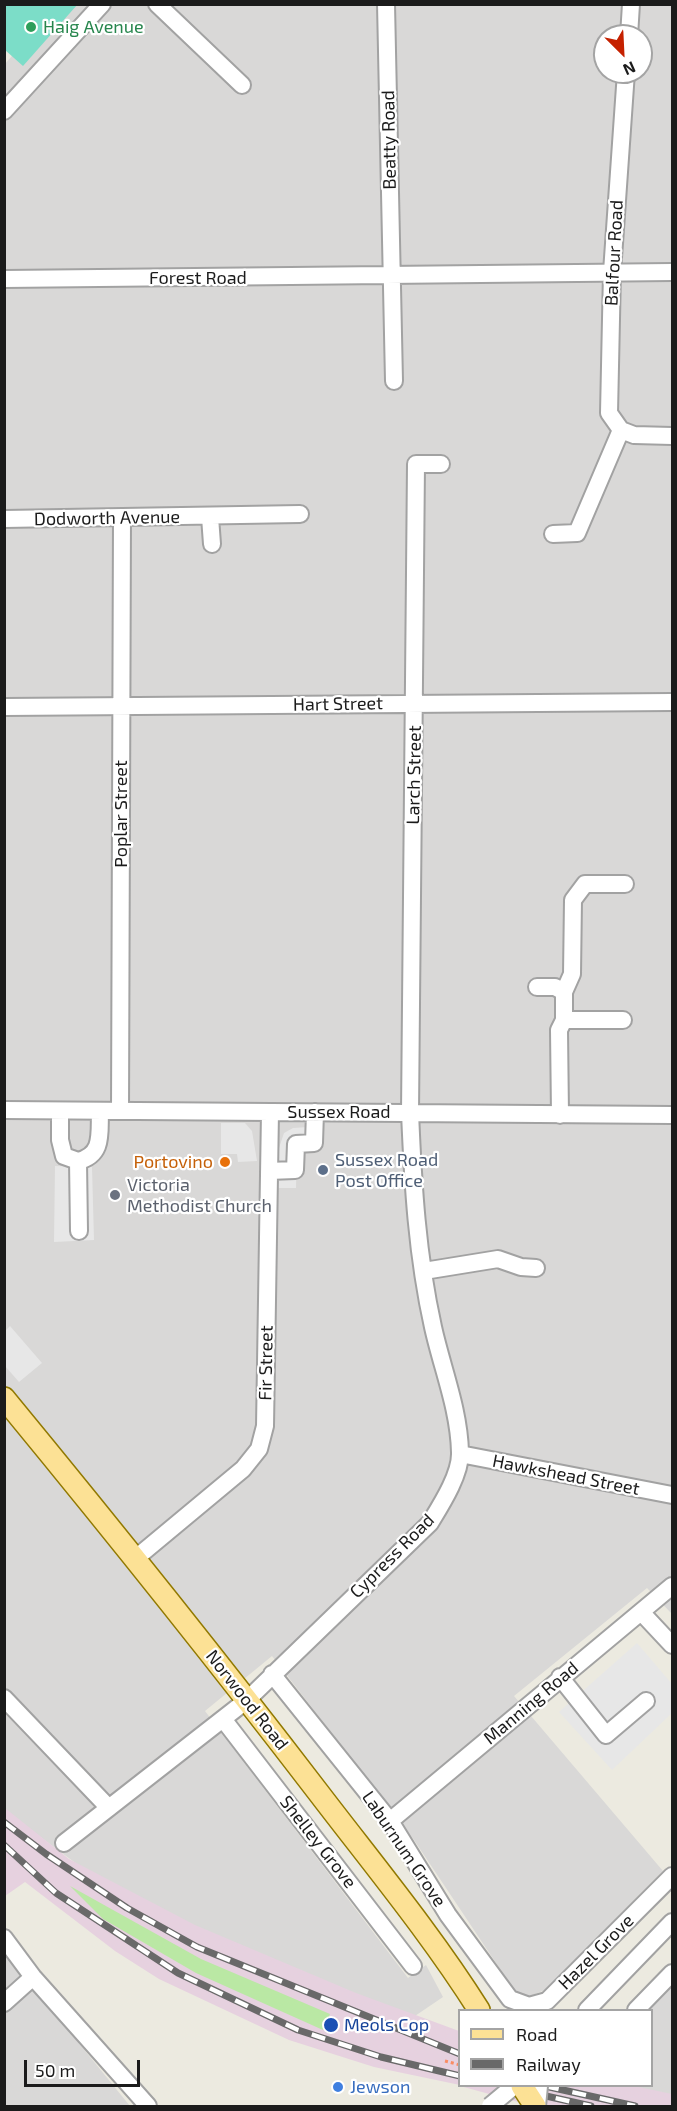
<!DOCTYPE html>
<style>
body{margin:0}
#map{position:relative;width:677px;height:2111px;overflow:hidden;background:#eceae0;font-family:"Exo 2",sans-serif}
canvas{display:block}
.frame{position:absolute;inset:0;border:6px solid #1b1b1b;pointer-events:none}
.legend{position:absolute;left:458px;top:2009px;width:195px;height:78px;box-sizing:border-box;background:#fff;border:2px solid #a4a4a4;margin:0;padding:8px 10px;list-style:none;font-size:18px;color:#1b1b1b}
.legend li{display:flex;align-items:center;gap:12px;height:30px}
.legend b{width:30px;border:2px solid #a4a4a4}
.north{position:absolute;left:593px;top:24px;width:60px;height:60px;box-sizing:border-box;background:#fff;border:2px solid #a4a4a4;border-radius:50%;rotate:156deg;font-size:16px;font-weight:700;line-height:24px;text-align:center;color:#1b1b1b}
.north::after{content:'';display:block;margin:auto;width:21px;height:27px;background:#c52100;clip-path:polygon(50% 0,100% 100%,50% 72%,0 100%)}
.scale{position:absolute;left:24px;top:2060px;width:116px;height:27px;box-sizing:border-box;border:3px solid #1b1b1b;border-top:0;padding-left:8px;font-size:18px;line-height:21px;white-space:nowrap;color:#1b1b1b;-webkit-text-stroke:4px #fff;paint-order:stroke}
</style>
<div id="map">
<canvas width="677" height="2111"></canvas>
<div class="frame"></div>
<ul class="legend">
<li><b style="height:8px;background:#fce195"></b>Road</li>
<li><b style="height:8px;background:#696969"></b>Railway</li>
</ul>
<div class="north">N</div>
<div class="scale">50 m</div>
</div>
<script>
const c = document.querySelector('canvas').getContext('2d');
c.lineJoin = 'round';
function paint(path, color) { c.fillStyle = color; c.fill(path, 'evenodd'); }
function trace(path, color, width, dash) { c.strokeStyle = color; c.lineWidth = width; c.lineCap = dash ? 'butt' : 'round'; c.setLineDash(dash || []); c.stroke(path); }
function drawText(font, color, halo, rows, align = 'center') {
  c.font = font + ' "Exo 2",sans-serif'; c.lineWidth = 4.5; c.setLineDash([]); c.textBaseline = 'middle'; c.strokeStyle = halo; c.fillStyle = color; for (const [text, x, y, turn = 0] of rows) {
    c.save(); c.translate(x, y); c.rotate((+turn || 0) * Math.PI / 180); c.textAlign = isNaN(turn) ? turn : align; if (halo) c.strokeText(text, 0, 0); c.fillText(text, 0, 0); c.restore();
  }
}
const residential = new Path2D(`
 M56,5H672V1614L647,1588L514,1696L663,1871L545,1990L530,1996L516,1993L414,1840L272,1656L205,1711L408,1978L426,1965L443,1997L412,2018L213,1939L104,1884L5,1811V64ZM605,36H641V72H605Z
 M4,1952L7,1955L130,2106H5Z
 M672,1984V2098L625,2086H652V2010H647Z`);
const industrial = new Path2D(`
 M5,1808L69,1859L195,1925L356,1993L459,2031L460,2085L374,2067L289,2040L159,1979L115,1951L25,1882L5,1896Z
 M460,2086H634L672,2094V2106H533Z`);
const grass = new Path2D(`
 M70,1886L201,1959L330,2014L323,2030L196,1973L103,1919Z`);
const pitch = new Path2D(`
 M5,4H77V5L23,66L5,50Z`);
const parking = new Path2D(`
 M221,1123H245L252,1131L257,1161L238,1162L237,1154H221Z
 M308,1127L309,1139L297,1140L296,1188H277L278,1151L284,1133L293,1128Z
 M55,1166L92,1167L94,1240L54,1242Z
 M10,1326L42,1363L19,1382L5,1366V1331Z
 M637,1643L672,1684V1713L612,1770L559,1712Z`);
const path = new Path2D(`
 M445,2061L460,2065`);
const minor = new Path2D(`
 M157,4L242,85
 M386,4L394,381
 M629,36L631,4
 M4,111L102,4
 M4,279L672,272
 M621,430L609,413L612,272L626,72
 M621,430L634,435L672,436
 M210,517L212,544
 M4,519L300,514
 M553,534L577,533L621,430
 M4,707L672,702
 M537,987H555L564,992
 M564,1020H623
 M4,1110L672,1115
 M60,1111V1140L64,1156L78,1161C104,1155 99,1133 100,1111
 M120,1111L122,517
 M560,1115L559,1030L564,1020V992L572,974L573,900L585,884H625
 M78,1161L79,1231
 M269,1171L295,1170L296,1144L314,1143L315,1112
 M424,1271L498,1259L521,1267L536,1268
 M460,1454L672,1495
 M136,1558L243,1469L259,1449L265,1426L270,1112
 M642,1613L672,1645
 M272,1674L390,1821L448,1915L510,1999L529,2006L547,2001L672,1876
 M560,1677L606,1735L646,1701
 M4,1698L109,1808
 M223,1719L413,1966
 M390,1821L672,1586
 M64,1843L247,1700L430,1523C441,1505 461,1474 460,1452C459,1409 442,1368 433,1327C417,1255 413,1185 410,1112L416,464H441
 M4,1938L33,1977L148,2106
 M4,2003L33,1977
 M587,2010L672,1922
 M636,2010L672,1973`);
const major = new Path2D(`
 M4,1398C111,1528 216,1659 318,1792C373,1864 431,1934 479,2010`);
const rail = new Path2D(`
 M4,1822L46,1854L127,1908L197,1947L460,2054
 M4,1845L56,1893L178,1973L298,2030L381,2057L460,2076
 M501,2086L591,2106
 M545,2086L635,2106`);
const minorBridge = new Path2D(`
 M490,2106L514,2086
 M537,2106L539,2086`);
const majorBridge = new Path2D(`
 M522,2086L535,2106`);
const markers = [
 [31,27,6,"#2e9e5b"],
 [225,1162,6,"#e8710a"],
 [323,1170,6,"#5c6f8a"],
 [115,1195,6,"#6b7280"],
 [331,2025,8,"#1a4fb4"],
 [338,2087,6,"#3f7fe0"]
];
const leisureNames = [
 ["Haig Avenue",43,27]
];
const streetNames = [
 ["Beatty Road",389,140,-91],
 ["Balfour Road",614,253,-87],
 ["Forest Road",198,278],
 ["Dodworth Avenue",107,518,-1],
 ["Hart Street",338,704,-1],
 ["Larch Street",414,775,-89],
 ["Poplar Street",121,814,-90],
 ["Sussex Road",339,1112],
 ["Fir Street",266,1363,-89],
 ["Hawkshead Street",566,1475,11],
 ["Cypress Road",392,1556,-45],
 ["Norwood Road",247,1700,52],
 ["Manning Road",531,1703,-40],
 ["Shelley Grove",318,1842,52],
 ["Laburnum Grove",404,1849,56],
 ["Hazel Grove",596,1952,-45]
];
const serviceNames = [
 ["Sussex Road",335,1160],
 ["Post Office",335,1181]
];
const foodNames = [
 ["Portovino",213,1162]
];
const worshipNames = [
 ["Victoria",127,1185],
 ["Methodist Church",127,1206]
];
const transitNames = [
 ["Meols Cop",344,2025]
];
const shopNames = [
 ["Jewson",350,2087]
];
paint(residential, '#d9d8d7');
paint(industrial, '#e6d1df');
paint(grass, '#bae8a4');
paint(pitch, '#7cddc8');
paint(parking, '#e7e7e7');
trace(minor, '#a2a2a2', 20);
trace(major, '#917900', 24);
trace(path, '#fa8c63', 3, [3, 3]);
trace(minor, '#fff', 16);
trace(major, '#fce195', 21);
trace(rail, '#696969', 7);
trace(rail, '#fff', 4.5, [14]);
trace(minorBridge, '#a2a2a2', 20, []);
trace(majorBridge, '#917900', 24, []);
trace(minorBridge, '#fff', 16);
trace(majorBridge, '#fce195', 21);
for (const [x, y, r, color] of markers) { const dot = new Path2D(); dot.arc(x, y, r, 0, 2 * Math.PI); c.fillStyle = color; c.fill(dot); trace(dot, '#fff', 2); }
drawText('18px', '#27864d', '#fff', leisureNames, 'left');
drawText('18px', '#1b1b1b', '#fff', streetNames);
drawText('18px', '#4e5e75', '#fff', serviceNames, 'left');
drawText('18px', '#c56008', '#fff', foodNames, 'right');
drawText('18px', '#5b616d', '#fff', worshipNames, 'left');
drawText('18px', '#164399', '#fff', transitNames, 'left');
drawText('18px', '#366cbe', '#fff', shopNames, 'left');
</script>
